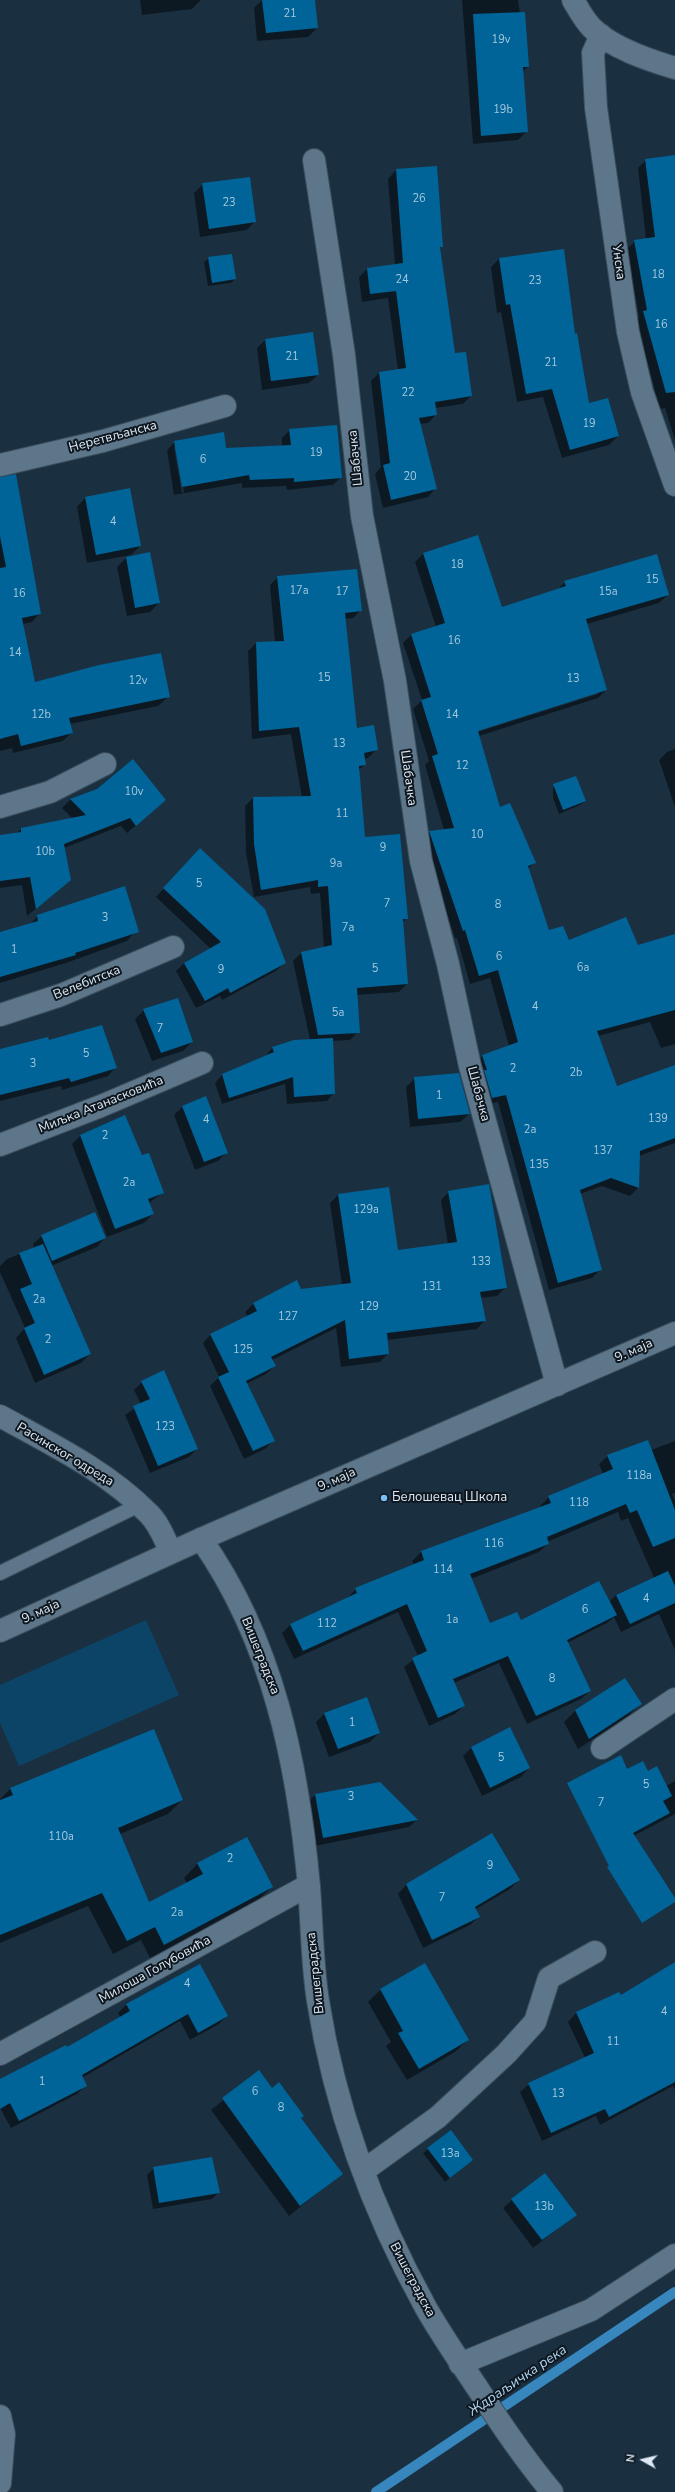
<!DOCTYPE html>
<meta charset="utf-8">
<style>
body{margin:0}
#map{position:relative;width:675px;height:2492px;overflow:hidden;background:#1a3041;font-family:"Nunito Sans",sans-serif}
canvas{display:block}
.north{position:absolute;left:623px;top:2440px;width:40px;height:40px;-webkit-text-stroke:3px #0e171f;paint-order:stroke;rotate:278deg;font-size:11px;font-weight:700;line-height:16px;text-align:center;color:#dce9f4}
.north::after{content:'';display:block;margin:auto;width:14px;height:18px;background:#dce9f4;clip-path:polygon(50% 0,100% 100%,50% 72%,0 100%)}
</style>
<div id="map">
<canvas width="675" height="2492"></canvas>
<div class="north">N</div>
</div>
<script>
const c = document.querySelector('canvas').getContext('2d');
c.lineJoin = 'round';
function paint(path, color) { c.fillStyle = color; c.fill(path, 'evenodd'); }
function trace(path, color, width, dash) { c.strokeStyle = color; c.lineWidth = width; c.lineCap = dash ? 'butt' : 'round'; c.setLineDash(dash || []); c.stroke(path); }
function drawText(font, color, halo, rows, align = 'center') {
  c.font = font + ' "Nunito Sans",sans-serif'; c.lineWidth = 4; c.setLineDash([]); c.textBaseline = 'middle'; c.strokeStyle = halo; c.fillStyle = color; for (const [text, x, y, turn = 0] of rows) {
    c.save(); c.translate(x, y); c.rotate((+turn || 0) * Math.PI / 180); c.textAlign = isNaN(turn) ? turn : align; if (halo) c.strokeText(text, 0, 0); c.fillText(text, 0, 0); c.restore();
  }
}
const green = new Path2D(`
 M146,1620L179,1695L19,1766L0,1723V1685Z`);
const shadow = new Path2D(`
 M140,0H201L192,9L142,15Z
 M262,0H314L317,28L308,37L257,41L254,8Z
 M462,0H518L528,67L522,72L527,131L518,140L473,144Z
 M675,156V440L665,408L660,409L636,320L639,317L627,249L635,241L646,239L638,168L646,160Z
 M436,167L442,246L440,248L454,355L471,396L463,404L435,408L436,415L428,423L419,424L436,488L428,497L383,508L375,474L381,467L371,381L379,373L398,370L388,298L362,302L359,277L367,269L395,265L388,179L396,170Z
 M203,184L255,221L247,230L200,237L194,193Z
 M232,255L235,279L231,283L208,286L204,262L209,258Z
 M500,258L574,335L588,404L618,436L609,445L562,458L543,397L517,402L501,312L497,313L491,267Z
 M265,340L318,375L309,383L262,390L257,348Z
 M290,430L341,477L333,485L287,490L286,486L242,488V483L174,495L167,450L175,442L226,449L282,446V438ZM174,447H176L184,492L182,493Z
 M0,489L40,613L32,622L23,624L34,683L167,698L158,706L70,724L72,732L63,741L13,753L12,748L0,751Z
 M85,498L140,546L131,555L87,563L77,507Z
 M477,536L501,608L558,589L565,582L668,595L659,603L587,624L606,690L598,698L479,736L500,808L534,863L528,869L549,931L568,942L638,946L675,937V1044L661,1048L650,1022L598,1036L616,1087L675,1075V1143L639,1156L638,1188L630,1196L602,1186L580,1194L600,1270L592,1278L549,1290L498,1102L483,1105L474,1064L482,1056L509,1046L490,978L470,984L457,938H455L422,840L430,831L444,830L425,765L429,761L413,709L422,700L403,643L411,635L436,627L415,562L423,554ZM598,692V694L474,733L473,731Z
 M149,554L159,603L150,612L127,616L117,567L126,558Z
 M278,577L361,610L353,618L345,619L356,729L376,750L368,758L364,759L365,764L358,771L364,839L407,918L402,923L407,984L399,992L356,995L358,1032L350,1040L332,1041L334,1093L327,1101L287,1104L285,1084L222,1104L215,1083L222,1075L265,1057L272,1048L294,1041L310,1040L293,961L301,953L324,948L320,893L311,894L310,887L254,897L246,853L245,806L253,798H302L291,734L252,739L248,651L256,643L275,642L270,585Z
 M675,749V807L659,760L667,752Z
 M557,784L585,801L580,805L559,814L553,798V788Z
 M98,790L165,800L127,833L121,826L64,848L61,888L27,916L22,885L0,888V836L16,834L21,829L73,819L62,808L70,800Z
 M192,857L284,963L276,971L222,1000L220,996L196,1008L176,971L184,963L211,949L156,897Z
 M38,916L135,932L127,941L66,963L0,983V933L29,925Z
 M144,1010L192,1042L183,1051L152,1061L135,1019Z
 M0,1047L1,1050L116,1067L108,1076L62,1090L61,1086L0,1101Z
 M415,1078L469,1114L460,1122L410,1127L406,1087Z
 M182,1107L226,1153L218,1161L195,1170L174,1115Z
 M81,1135L142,1156L162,1193L149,1203L153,1214L144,1223L107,1237L72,1144Z
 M449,1192L506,1287L497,1296L480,1298L485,1320L477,1329L387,1340L388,1354L380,1362L341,1367L336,1328L272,1360L275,1366L266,1374L246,1384L273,1441L265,1449L244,1459L210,1386L219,1377L203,1343L211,1334L248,1317L245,1312L254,1303L301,1290L342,1285L330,1203L338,1195L398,1251L448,1245L441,1200Z
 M42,1236L105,1238L97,1247L51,1266L90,1354L81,1363L35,1383L16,1338L25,1328L0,1272V1266L7,1259L34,1248L33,1244Z
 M142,1382L197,1449L189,1457L150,1473L125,1415L141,1404L134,1390Z
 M675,1441V1493L672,1494L675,1501V1650L659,1614L621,1632L614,1617L607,1623L567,1643L590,1691L581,1699L527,1724L499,1663L454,1683L464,1706L455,1714L429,1726L404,1667L418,1656L398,1612L294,1659L282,1633L291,1624L347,1598L356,1589L414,1565L412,1561L421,1552L541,1508L540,1506L549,1497L603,1474L599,1464L608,1456L651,1450ZM618,1512L621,1521L628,1518L654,1578L616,1595L609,1602L520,1622L490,1624L471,1579L539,1552L548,1544L547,1542Z
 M640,1704L629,1715L578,1749L564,1722L576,1710Z
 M325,1713L379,1733L370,1742L329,1757L316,1722Z
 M153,1730L182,1800L168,1814L120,1834L148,1904L187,1884L184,1878L197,1864L246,1838L272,1887L258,1900L150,1958L141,1940L113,1954L88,1906L0,1943V1799L10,1789Z
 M471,1748L529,1768L521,1777L482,1796L463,1756Z
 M627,1770L647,1773L666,1786L675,1781V1814L620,1843Z
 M315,1795L417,1820L409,1827L315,1846L307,1803Z
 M492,1834L519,1880L510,1889L476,1909L479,1917L470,1925L423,1948L398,1894L406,1885Z
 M424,1964L468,2040L455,2052L407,2080L386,2046L391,2042L368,2002L380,1990Z
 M200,1965L227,2016L219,2024L190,2040L180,2021L82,2078L86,2085L77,2094L11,2128L0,2108V2080L67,2048L120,2017L118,2013L126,2005Z
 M675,1975V2090L673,2086L600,2125L596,2116L542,2141L520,2092L529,2084L585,2058L568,2022L576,2013L619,1993L620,1996Z
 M259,2072L271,2089L300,2118L341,2174L289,2216L211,2110Z
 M451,2132L472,2160L445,2182L423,2153Z
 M154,2168L219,2192L212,2199L153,2209L147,2175Z
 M512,2200L575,2215L533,2248L503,2208Z`);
const stream = new Path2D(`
 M376,2492L675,2292`);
const building = new Path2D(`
 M262,0H315L318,28L266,33Z
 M525,12L529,67H523L528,132L481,136L473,14Z
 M675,155V392L666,393L643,311L647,310L634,240L655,237L645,159Z
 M437,166L443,247H440L455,353L466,352L472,396L435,402L437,415L419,418L437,489L391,500L383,465L390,463L379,372L406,368L396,291L370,294L367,268L403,263L396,169Z
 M250,177L256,222L209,229L202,183Z
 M564,249L575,334L577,333L589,403L608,398L619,436L570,450L552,389L526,394L510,304L506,305L499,258Z
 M232,254L236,279L212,283L208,257Z
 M313,332L319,375L271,381L265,339Z
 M337,425L342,478L294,482V478L250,480L249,475L182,487L174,441L224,432L226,448L291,445L289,429Z
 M16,474L41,614L22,618L35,682L99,665L161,653L170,697L69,718L73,733L21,746L18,734L0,739V568L6,567L0,536V477Z
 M130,488L141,546L96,555L85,497Z
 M478,535L502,607L566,586L564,581L657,554L669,595L586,619L607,690L478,731L500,807L510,803L536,863L528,866L549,930L563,926L569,940L626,917L638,945L675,934V1010L597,1031L617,1086L675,1065V1138L640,1151L639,1188L611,1178L580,1190L602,1270L558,1283L506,1095L492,1098L484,1070H487L482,1055L518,1042L498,970L479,976L465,930L463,931L429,831L454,828L432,756L438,754L421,700L431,697L411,634L445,623L423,553Z
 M150,552L160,603L135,608L126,557Z
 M357,569L362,611L345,613L357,728L374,725L378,750L364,753L366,765L359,766L365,837L400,834L408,919H403L408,984L357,988L360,1033L318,1035L301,952L332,945L328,886L318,887V880L261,890L254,844L253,797L311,796L299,727L259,731L256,642L284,641L277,576Z
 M133,759L166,800L136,826L130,818L64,844L71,880L36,909L30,877L0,881V835L21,832V828L86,815L70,799L97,789Z
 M576,776L586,801L563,810L553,784Z
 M200,848L265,909L286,963L230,993L228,988L205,1001L184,963L221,942L163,888Z
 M125,886L139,932L75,953L76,955L0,977V932L38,921L37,915Z
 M178,998L193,1042L161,1053L143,1009Z
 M102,1025L117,1068L71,1082L69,1078L0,1095V1049L48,1037L49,1040Z
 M333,1038L335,1094L294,1097L293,1077L229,1098L222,1074L274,1052L272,1047L294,1040Z
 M459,1073L470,1114L418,1119L414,1077Z
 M206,1096L228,1153L204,1162L182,1106Z
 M125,1115L142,1155L149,1153L164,1193L148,1199L154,1214L115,1229L80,1135Z
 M489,1184L507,1288L480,1292L486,1321L387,1333L389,1354L349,1359L345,1320L271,1357L276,1366L246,1381L275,1441L253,1451L218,1377L229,1372L210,1334L257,1311L253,1303L297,1280L301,1289L351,1283L338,1194L389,1187L398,1250L457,1242L448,1191Z
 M95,1212L106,1238L52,1261L41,1235Z
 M43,1244L91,1354L44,1375L24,1328L35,1323L20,1289L32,1284L19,1253Z
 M164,1370L198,1449L158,1466L133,1406L150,1399L141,1381Z
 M648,1440L675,1510V1538L653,1547L637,1510L630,1513L626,1504L547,1537L549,1544L470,1574L490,1623L517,1612L521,1620L599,1581L617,1615L567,1640L591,1691L536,1716L508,1656L453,1679L465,1706L438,1718L412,1658L427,1651L407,1604L303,1651L290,1624L357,1593L355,1588L424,1560L421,1551L551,1503L548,1496L613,1469L607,1455Z
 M668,1571L675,1586V1603L630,1624L616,1595Z
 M625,1678L642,1704L589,1739L575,1710Z
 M367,1697L380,1733L338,1749L324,1713Z
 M510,1727L530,1768L490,1788L471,1747Z
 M154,1729L183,1800L118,1828L149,1902L203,1874L197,1863L247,1837L273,1887L164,1945L155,1927L127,1941L102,1893L0,1935V1800L13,1795L10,1788Z
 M621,1755L627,1769L643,1761L648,1771L657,1766L672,1796L663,1801L670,1813L633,1833L675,1898V1902L642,1923L607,1867L609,1866L567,1783Z
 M380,1782L418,1820L323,1838L315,1794Z
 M492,1833L520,1880L475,1907L480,1917L432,1940L406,1884Z
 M675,1962V2082L609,2117L605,2109L551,2133L528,2083L594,2053L576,2012L619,1992L621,1995Z
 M425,1963L469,2040L419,2069L398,2033L403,2031L380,1989Z
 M200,1964L228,2016L198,2033L188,2014L82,2075L87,2086L19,2121L10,2103L0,2109V2079L66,2045L67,2047L130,2011L126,2004Z
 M259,2070L272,2088L279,2082L304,2116L301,2118L343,2174L300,2206L222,2098Z
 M451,2130L473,2160L450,2178L427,2148Z
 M212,2157L220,2193L159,2203L153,2167Z
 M545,2173L577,2215L542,2240L511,2199Z`);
const lane = new Path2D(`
 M0,1573L139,1505`);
const street = new Path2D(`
 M573,0C579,10 584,20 592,28C612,48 648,60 675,68
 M601,35L593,53L596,108L628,332L642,392L675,485
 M314,160L344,355L362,516L395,681L421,861L448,964L470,1066L557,1385
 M0,465L103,441L225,406
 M0,807L50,792L105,764
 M0,1015L61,995L173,947
 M0,1145L101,1106L202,1063
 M0,1416C51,1444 107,1471 148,1513C159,1523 165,1540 171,1552
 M201,1539C273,1641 298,1765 309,1887C312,1925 312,1963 318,2001C335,2109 373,2212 426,2308C443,2338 463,2366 482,2395C504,2429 526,2461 552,2492
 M602,1748L675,1699
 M0,2054L309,1885
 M363,2171L438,2117L506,2054L535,2022L549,1978L595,1952
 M460,2364L591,2310L675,2255
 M0,2416L4,2434L0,2483`);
const secondary = new Path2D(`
 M0,1631L201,1539L675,1333`);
const markers = [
 [384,1498,4,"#76c0f7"]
];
const numberNames = [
 ["21",290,14],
 ["19v",501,40],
 ["19b",503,110],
 ["26",419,199],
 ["23",229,203],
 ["18",658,275],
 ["24",402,280],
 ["23",535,281],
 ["16",661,325],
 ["21",292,357],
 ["21",551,363],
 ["22",408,393],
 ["19",589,424],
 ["19",316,453],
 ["6",203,460],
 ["20",410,477],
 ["4",113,522],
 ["18",457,565],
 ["15",652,580],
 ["17a",299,591],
 ["17",342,592],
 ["15a",608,592],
 ["16",19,594],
 ["16",454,641],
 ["14",15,653],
 ["15",324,678],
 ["13",573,679],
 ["12v",138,681],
 ["12b",41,715],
 ["14",452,715],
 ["13",339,744],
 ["12",462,766],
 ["10v",134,792],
 ["11",342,814],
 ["10",477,835],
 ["9",383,848],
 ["10b",45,852],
 ["9a",336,864],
 ["5",199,884],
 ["7",387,904],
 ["8",498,905],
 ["3",105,918],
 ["7a",348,928],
 ["1",14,950],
 ["6",499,957],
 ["6a",583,968],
 ["5",375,969],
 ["9",221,970],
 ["4",535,1007],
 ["5a",338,1013],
 ["7",160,1029],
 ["5",86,1054],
 ["3",33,1064],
 ["2",513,1069],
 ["2b",576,1073],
 ["1",439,1096],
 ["139",658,1119],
 ["4",206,1120],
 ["2a",530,1130],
 ["2",105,1136],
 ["137",603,1151],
 ["135",539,1165],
 ["2a",129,1183],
 ["129a",366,1210],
 ["133",481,1262],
 ["131",432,1287],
 ["2a",39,1300],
 ["129",369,1307],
 ["127",288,1317],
 ["2",48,1340],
 ["125",243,1350],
 ["123",165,1427],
 ["118a",639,1476],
 ["118",579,1503],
 ["116",494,1544],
 ["114",443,1570],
 ["4",646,1599],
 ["6",585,1610],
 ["1a",452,1620],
 ["112",327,1624],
 ["8",552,1679],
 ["1",352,1723],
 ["5",501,1758],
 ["5",646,1785],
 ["3",351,1797],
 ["7",601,1803],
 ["110a",61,1837],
 ["2",230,1859],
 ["9",490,1866],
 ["7",442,1898],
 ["2a",177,1913],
 ["4",187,1984],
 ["4",664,2012],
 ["11",613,2042],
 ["1",42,2082],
 ["6",255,2092],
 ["13",558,2094],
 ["8",281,2108],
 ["13a",450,2154],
 ["13b",544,2207]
];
const streetNames = [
 ["Унска",618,262,82],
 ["Неретвљанска",113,437,-15],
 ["Шабачка",356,458,-96],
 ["Шабачка",408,778,82],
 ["Велебитска",87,983,-22],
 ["Шабачка",478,1094,75],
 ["Миљка Атанасковића",101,1105,-22],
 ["9. маја",634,1351,-24],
 ["Расинског одреда",65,1455,31],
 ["9. маја",337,1480,-24],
 ["9. маја",41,1612,-25],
 ["Вишеградска",260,1656,68],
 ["Милоша Голубовића",155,1970,-29],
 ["Вишеградска",316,1973,-96],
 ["Вишеградска",412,2280,62]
];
const poiNames = [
 ["Белошевац Школа",392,1498]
];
const waterNames = [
 ["Ждраљичка река",518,2381,-34]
];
paint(green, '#0c4467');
paint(shadow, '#0007');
trace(stream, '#3787be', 10);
paint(building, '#006498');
trace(lane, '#3b4e5c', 16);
trace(street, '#3b4e5c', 24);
trace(secondary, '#3b4e5c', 24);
trace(lane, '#5d7689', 14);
trace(street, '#5d7689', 22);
trace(secondary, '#5d7689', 22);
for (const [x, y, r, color] of markers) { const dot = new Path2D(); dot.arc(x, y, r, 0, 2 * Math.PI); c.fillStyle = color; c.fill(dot); trace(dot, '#0e171f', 1.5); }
drawText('11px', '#a5c8dd', null, numberNames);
drawText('13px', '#dce9f4', '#0e171f', streetNames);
drawText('13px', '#dce9f4', '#0e171f', poiNames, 'left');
drawText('italic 14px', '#b0d5f3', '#0e171f', waterNames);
</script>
